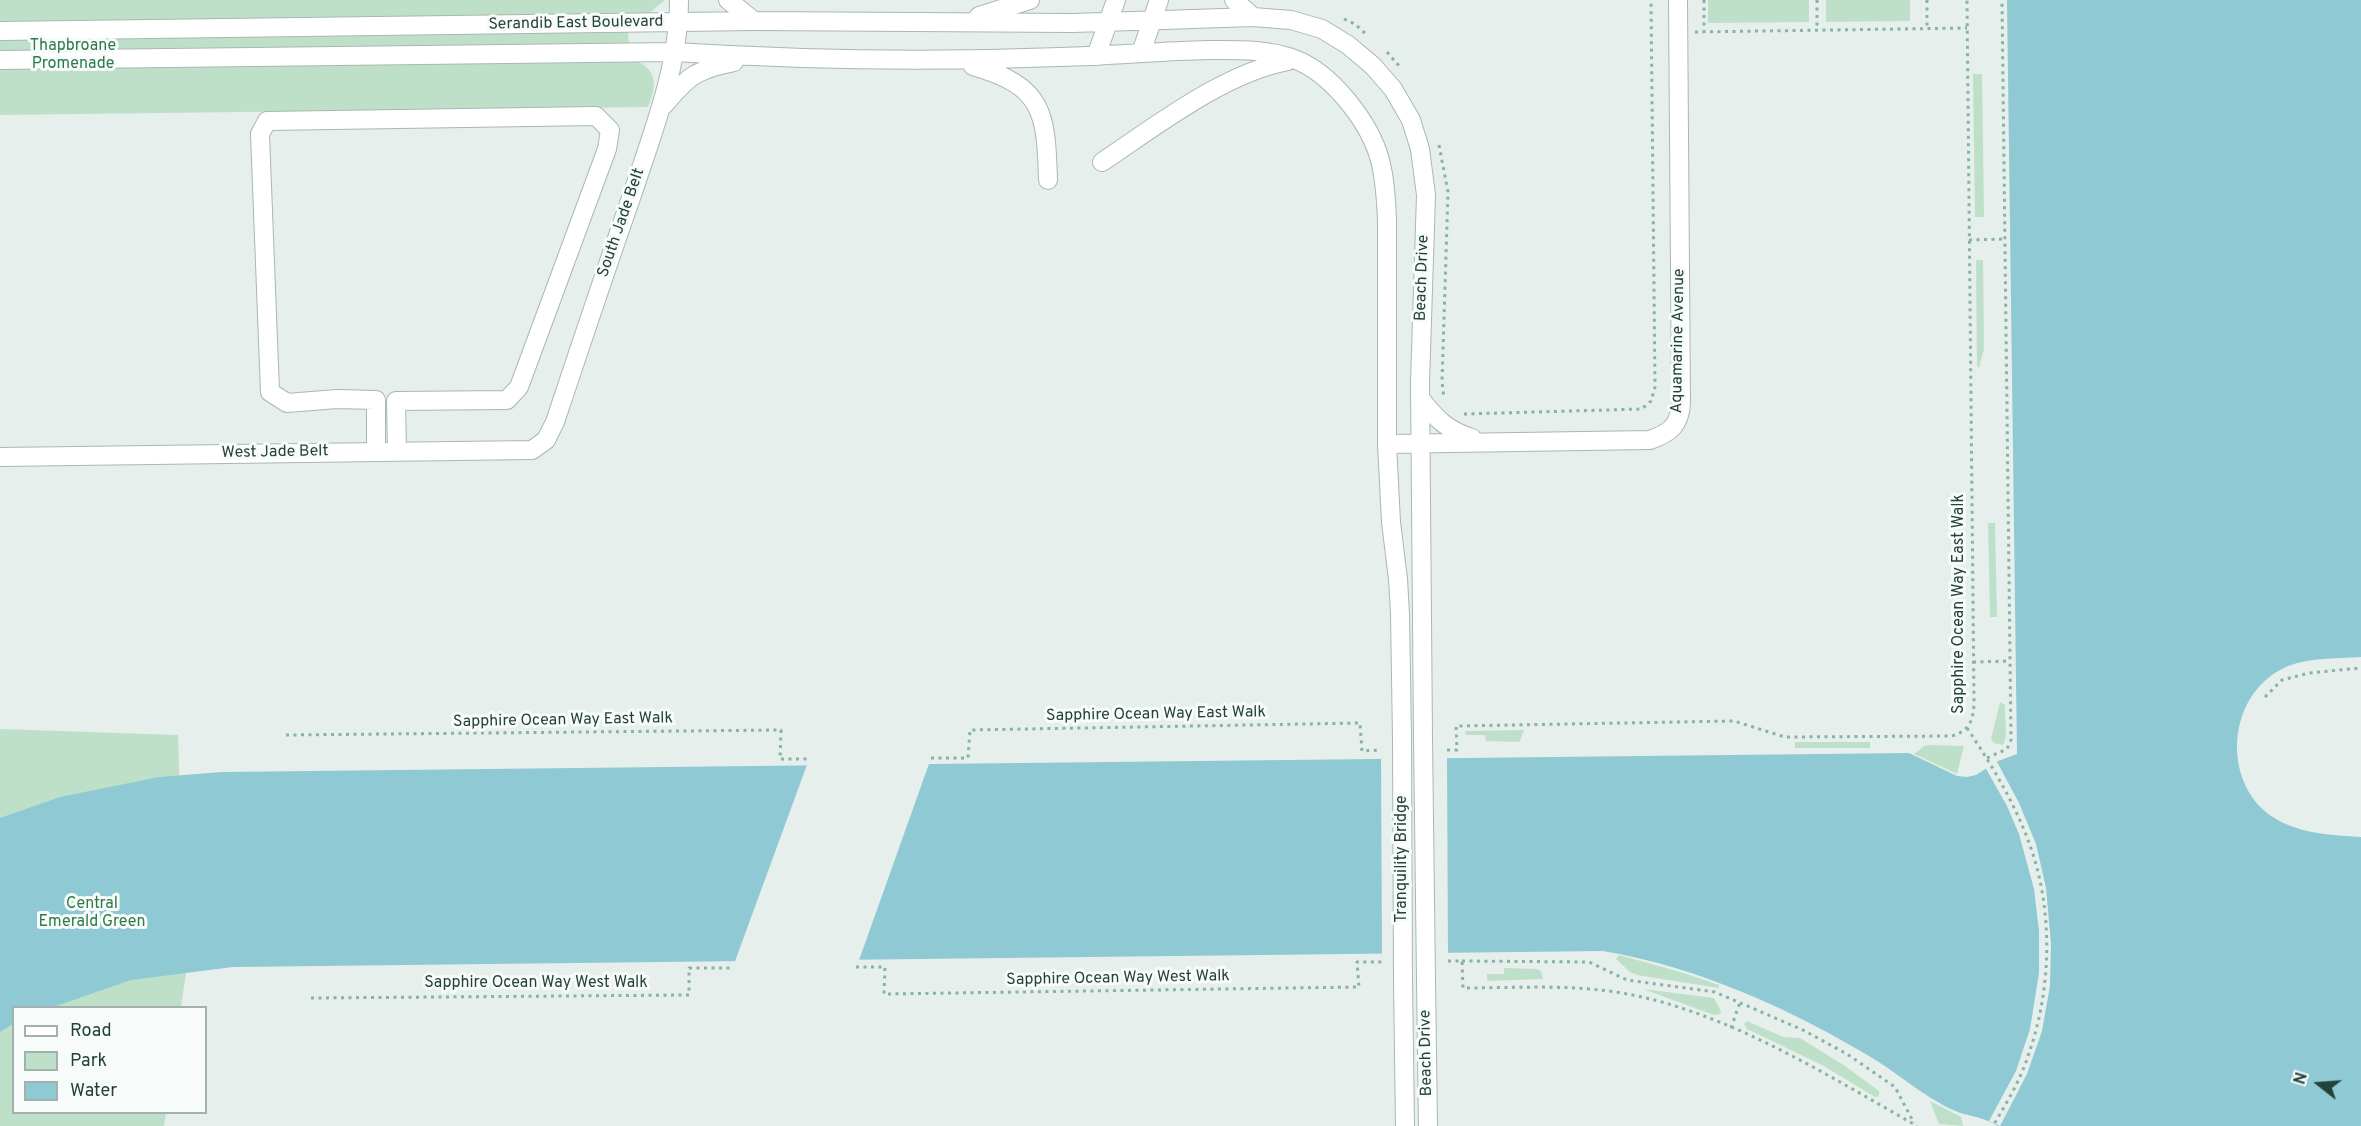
<!DOCTYPE html>
<style>
body{margin:0}
#map{position:relative;width:2361px;height:1126px;overflow:hidden;background:#e6efeb;font-family:Overpass,sans-serif}
canvas{display:block}
.legend{position:absolute;left:12px;top:1006px;width:195px;height:108px;box-sizing:border-box;background:#f7fbf9;border:2px solid #a3b1ad;margin:0;padding:8px 10px;list-style:none;font-size:18px;color:#24423a}
.legend li{display:flex;align-items:center;gap:12px;height:30px}
.legend b{width:30px;border:2px solid #a3b1ad}
.north{position:absolute;left:2289px;top:1054px;width:60px;height:60px;-webkit-text-stroke:4px #f7fbf9;paint-order:stroke;rotate:287deg;font-size:16px;font-weight:700;line-height:24px;text-align:center;color:#24423a}
.north::after{content:'';display:block;margin:auto;width:21px;height:27px;background:#24423a;clip-path:polygon(50% 0,100% 100%,50% 72%,0 100%)}
</style>
<div id="map">
<canvas width="2361" height="1126"></canvas>
<ul class="legend">
<li><b style="height:8px;background:#fff"></b>Road</li>
<li><b style="height:16px;background:#bfe0c8"></b>Park</li>
<li><b style="height:16px;background:#8ec9d4"></b>Water</li>
</ul>
<div class="north">N</div>
</div>
<script>
const c = document.querySelector('canvas').getContext('2d');
c.lineJoin = 'round';
function paint(path, color) { c.fillStyle = color; c.fill(path, 'evenodd'); }
function trace(path, color, width, dash) { c.strokeStyle = color; c.lineWidth = width; c.lineCap = dash ? 'butt' : 'round'; c.setLineDash(dash || []); c.stroke(path); }
function drawText(font, color, halo, rows, align = 'center') {
  c.font = font + ' Overpass,sans-serif'; c.lineWidth = 6; c.setLineDash([]); c.textBaseline = 'middle'; c.strokeStyle = halo; c.fillStyle = color; for (const [text, x, y, turn = 0] of rows) {
    c.save(); c.translate(x, y); c.rotate((+turn || 0) * Math.PI / 180); c.textAlign = isNaN(turn) ? turn : align; if (halo) c.strokeText(text, 0, 0); c.fillText(text, 0, 0); c.restore();
  }
}
const green = new Path2D(`
 M0,0H665L648,14L628,19L629,58C657,68 658,81 648,107L0,115Z
 M1708,0H1809V22L1708,23Z
 M1826,0H1910V21L1826,22Z
 M1973,74H1982L1984,217H1975Z
 M1976,260H1983L1984,349L1979,368L1977,366Z
 M1988,523H1995L1997,617H1990Z
 M2000,702L2005,705C2004,717 2009,735 2003,745L1994,743L1991,739Z
 M0,729L178,735L186,973L181,1007L14,1008V1112L166,1113L164,1126H0Z
 M1524,730L1520,741L1517,742L1486,741L1485,735H1466L1465,731Z
 M1795,742H1870V748H1795Z
 M1929,745L1964,746L1957,774L1914,754L1924,746Z
 M1619,955L1684,973L1719,985V988L1637,975L1630,972L1616,959Z
 M1504,968L1537,969L1541,971L1543,979L1487,981V974H1504Z
 M1643,989L1714,998L1721,1011L1720,1014L1714,1015Z
 M1747,1021L1783,1037L1800,1038L1845,1066L1879,1091V1096L1875,1097L1822,1065L1747,1029L1744,1024Z
 M1930,1101L1961,1117L1963,1126L1939,1124Z`);
const water = new Path2D(`
 M2007,0H2361V657C2337,659 2306,657 2284,668C2226,695 2220,786 2276,819C2301,834 2333,835 2361,837V1126H1998C1986,1119 1977,1117 1964,1114C1953,1111 1941,1104 1931,1098C1911,1086 1894,1071 1874,1059C1791,1009 1698,967 1603,951L233,967L131,980L53,1007L14,1008L13,1024L0,1032V818L60,797L159,777L222,772L1909,753L1957,776L1967,777L1976,775L1998,761L2017,754Z`);
const pier = new Path2D(`
 M1447,755L1448,956L1382,957L1381,756Z
 M1996,760L2019,803L2036,844L2046,888L2051,944L2050,986L2042,1031L2027,1074L2000,1126L1989,1121L2016,1071L2030,1029L2039,973V931L2034,889L2019,834L2007,806L1985,767Z
 M930,761L858,963L734,964L808,762Z`);
const path = new Path2D(`
 M1704,0V32
 M1817,0V30
 M1927,0V29
 M1344,19L1355,24L1368,36
 M1695,32L1967,28
 M1387,52L1400,67
 M1439,145L1448,192L1442,382L1444,398
 M1969,240L2005,239
 M1464,414L1642,409L1651,401L1655,387L1651,0
 M1973,662L2010,661
 M2265,697L2282,680L2309,673L2361,668
 M1967,728C1991,764 2013,800 2028,840C2054,908 2052,989 2028,1056C2020,1081 2006,1104 1993,1126
 M286,735L781,730L780,759H810
 M1447,750H1457L1456,726L1734,721L1785,737L1951,736C1970,732 1974,718 1974,701L1967,0
 M931,758H968L970,730L1360,723L1362,751L1381,750
 M1987,758L2007,749L2011,740L2002,0
 M1448,961H1462L1463,988C1516,988 1570,984 1622,993C1726,1011 1827,1075 1917,1126
 M1462,961L1589,962L1627,980L1715,992L1803,1030L1847,1054L1895,1087L1914,1123
 M856,967H885L884,994L1359,987L1357,962H1382
 M311,998L689,995V968H733
 M1731,1028L1740,1002`);
const street = new Path2D(`
 M728,0L754,21
 M1234,0L1253,17
 M979,16L1030,0
 M0,31L754,21L1073,23L1253,17L1291,20L1322,29L1348,45L1373,66L1393,89L1411,120L1420,149L1426,195L1420,383L1423,738
 M1141,53L1159,0
 M1096,56L1116,0
 M0,60L674,52C803,60 931,62 1060,57C1110,56 1159,51 1209,50C1238,50 1267,49 1294,59C1332,73 1370,123 1380,160C1385,179 1386,199 1387,219V444L1391,522L1398,579L1400,614L1402,738
 M973,66C1044,86 1046,113 1048,180
 M664,105C689,75 696,70 734,62
 M1102,162C1156,126 1224,73 1288,61
 M1420,398C1435,418 1448,431 1472,438
 M1387,444L1650,440C1670,433 1680,425 1681,403L1678,0
 M376,452V400L337,399L287,403L270,392L260,134L267,121L596,116L610,130L607,149L519,387L507,400L396,401L397,452
 M0,457L532,450L546,440L555,422C580,347 605,272 631,198C652,134 679,68 679,0
 M1403,980L1405,1126
 M1426,980L1428,1126`);
const streetBridge = new Path2D(`
 M1402,738L1403,980
 M1423,738L1426,980`);
const streetNames = [
 ["Serandib East Boulevard",576,24,-1],
 ["South Jade Belt",622,223,-71],
 ["Beach Drive",1423,278,-88],
 ["Aquamarine Avenue",1679,341,-89],
 ["West Jade Belt",275,453,-1],
 ["Sapphire Ocean Way East Walk",1960,604,-90],
 ["Sapphire Ocean Way East Walk",1156,715,-1],
 ["Sapphire Ocean Way East Walk",563,721,-1],
 ["Tranquility Bridge",1403,859,-90],
 ["Sapphire Ocean Way West Walk",1118,979,-1],
 ["Sapphire Ocean Way West Walk",536,984],
 ["Beach Drive",1427,1053,-91]
];
const parkNames = [
 ["Thapbroane",73,47],
 ["Promenade",73,65],
 ["Central",92,905],
 ["Emerald Green",92,923]
];
paint(green, '#bfe0c8');
paint(water, '#8ec9d4');
paint(pier, '#e6efeb');
trace(street, '#a8b8b2', 20);
trace(path, '#86b3a5', 3, [3, 4.5]);
trace(street, '#fff', 18);
trace(streetBridge, '#a8b8b2', 20, []);
trace(streetBridge, '#fff', 18);
drawText('16px', '#24423a', '#f7fbf9', streetNames);
drawText('16px', '#2d7a4b', '#f7fbf9', parkNames);
</script>
